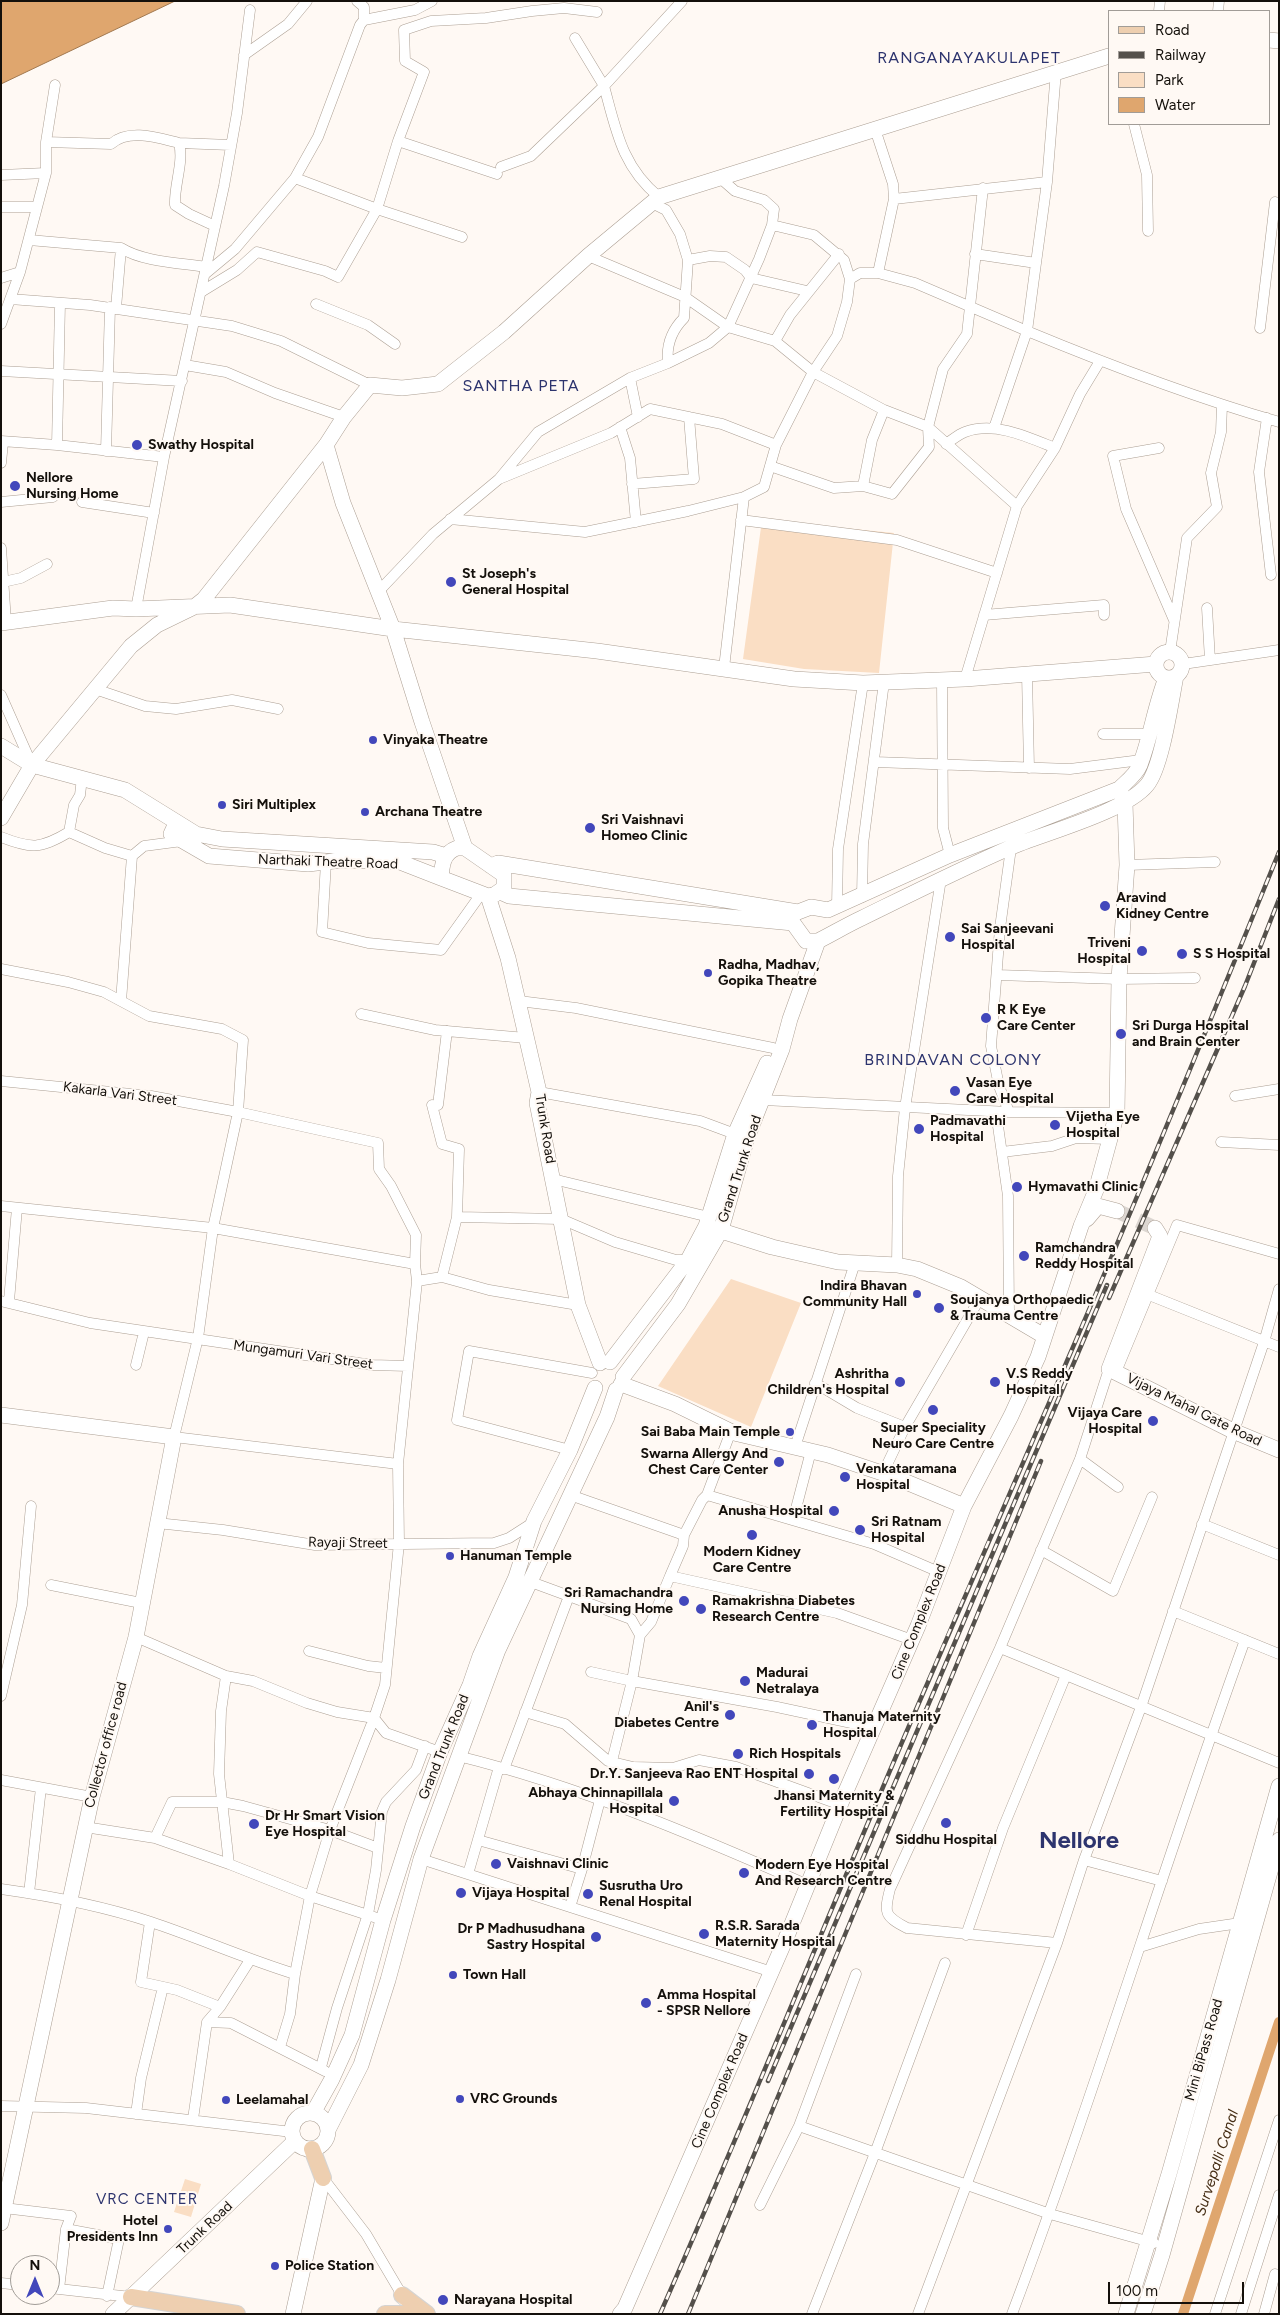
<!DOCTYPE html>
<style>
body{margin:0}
#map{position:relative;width:1280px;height:2315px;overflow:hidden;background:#fff9f4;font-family:Figtree,sans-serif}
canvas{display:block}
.frame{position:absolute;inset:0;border:2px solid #14100b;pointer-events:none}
.legend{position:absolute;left:1108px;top:10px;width:162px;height:115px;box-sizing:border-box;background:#fff9f4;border:1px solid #a19c97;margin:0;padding:6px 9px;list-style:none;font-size:15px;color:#14100b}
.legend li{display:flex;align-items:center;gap:10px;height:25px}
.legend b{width:25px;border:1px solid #a19c97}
.north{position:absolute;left:10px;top:2255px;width:50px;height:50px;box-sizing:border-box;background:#fff9f4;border:1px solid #a19c97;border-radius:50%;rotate:0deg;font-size:14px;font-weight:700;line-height:20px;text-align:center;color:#14100b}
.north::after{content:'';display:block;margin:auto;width:18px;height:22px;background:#4247bb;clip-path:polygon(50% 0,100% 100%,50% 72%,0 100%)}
.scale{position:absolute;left:1108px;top:2282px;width:136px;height:22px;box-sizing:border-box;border:2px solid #14100b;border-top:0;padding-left:6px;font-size:15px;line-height:18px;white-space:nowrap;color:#14100b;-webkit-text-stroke:4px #fff9f4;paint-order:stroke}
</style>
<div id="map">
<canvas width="1280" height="2315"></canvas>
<div class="frame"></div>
<ul class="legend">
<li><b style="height:6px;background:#eecfb0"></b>Road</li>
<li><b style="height:6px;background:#54504b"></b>Railway</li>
<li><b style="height:14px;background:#fadec4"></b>Park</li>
<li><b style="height:14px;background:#dfa66e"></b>Water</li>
</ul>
<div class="north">N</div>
<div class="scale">100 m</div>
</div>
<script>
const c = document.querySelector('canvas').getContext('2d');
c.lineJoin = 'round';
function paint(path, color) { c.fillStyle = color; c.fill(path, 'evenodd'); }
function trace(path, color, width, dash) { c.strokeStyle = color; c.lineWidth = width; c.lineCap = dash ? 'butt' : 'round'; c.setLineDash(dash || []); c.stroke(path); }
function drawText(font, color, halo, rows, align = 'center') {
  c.font = font + ' Figtree,sans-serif'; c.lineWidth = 4; c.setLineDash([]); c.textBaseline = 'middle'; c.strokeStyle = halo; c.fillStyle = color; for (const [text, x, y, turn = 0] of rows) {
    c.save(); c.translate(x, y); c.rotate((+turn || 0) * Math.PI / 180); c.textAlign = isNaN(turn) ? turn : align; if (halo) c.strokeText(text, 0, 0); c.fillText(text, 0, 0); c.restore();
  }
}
const green = new Path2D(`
 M762,520L894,533L879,673L804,669L743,659Z
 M731,1279L801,1303L751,1427L658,1386Z
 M185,2179L201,2184L191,2217L174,2212Z`);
const water = new Path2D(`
 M1,1H175L1,84Z`);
const canal = new Path2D(`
 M1183,2314L1279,2022`);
const secondaryTunnel = new Path2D(`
 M1117,1211L1155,1228`);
const street = new Path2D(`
 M357,1L364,7V20
 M1159,11L1160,1
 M1218,11L1219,1
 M575,38L604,86L682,1
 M244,55L288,24L307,1
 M1134,124L1147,175L1148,231
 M875,129L893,184L894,199L878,273
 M46,142L111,144C129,128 158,138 179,143C184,163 174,184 175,205L189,214L215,226
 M179,143L231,145
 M501,167L531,156L604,86C616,130 622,167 659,197
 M497,174L398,141L424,72L405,61L404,30L431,21L486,18L532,11L564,8L597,12
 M1,175L46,173
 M295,178L377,209L462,237
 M894,199L1047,182
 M652,203L666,210L680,234L688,260L710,256L726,257L745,270L751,278L807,291
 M1,207H37
 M29,240L121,248C143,262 181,263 207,267
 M975,254L1036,263L1027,331C1109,365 1193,397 1279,422
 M588,256L685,297L728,327L775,341L813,372L884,410L928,427L1017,506L965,679
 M1036,263L1047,182L1056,71
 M205,274L235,249L295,178L318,137L360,25L364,20L415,10L432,1
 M1,278L20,272L46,173V142L55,85
 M850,279L860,273H878L915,283L1027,331L994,428
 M201,292L237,270L257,252L325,271L338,277L377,209L398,141
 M10,299L90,305L232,326L281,341L370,385
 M316,304L368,325L395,344
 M116,308L121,248
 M1,324L20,272
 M1260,328L1275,202L1279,203
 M775,341L790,315L839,254
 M668,363C666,345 671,331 684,318L688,260
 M185,365L226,372L275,393L344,417
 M1,371L182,381
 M630,378L638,417
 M1267,418L1259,472L1271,575
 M620,427L630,458L636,522
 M1,441L57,445L164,457
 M946,444C952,440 959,434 965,432C995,421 1028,437 1055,448
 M57,445L60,303
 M1159,448L1113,456L1126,509L1174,620
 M106,451L110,307
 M1,463L3,442
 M770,466L834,488L863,486L892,494L929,447L928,427L943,369L967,334L983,188
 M499,479L538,432L630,378L668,363L709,343L728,327L759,259L772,225L774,209L764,200L735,191L719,177
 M632,484L694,479L689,417
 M863,486L872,440L884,410
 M1,502L53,497
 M82,502L154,513
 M1017,506L1055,448L1080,394L1100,361
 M450,519L585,532L688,511L744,497
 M741,520L897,540L997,573
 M1,548L6,622
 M3,582L21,578L47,564
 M377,593L433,534L499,479L611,433L650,409L722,424L776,445
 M1207,608L1210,660
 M136,609L164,457L224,186L237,113L250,10
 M984,615L1104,605V615
 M1170,652L1187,538L1217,507L1211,473L1221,432L1222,405
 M1183,664L1279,650
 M724,668L744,497L764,487L776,445L813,372L837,336L847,302L850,279L844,260L814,235L772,225
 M1027,674L1029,768
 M942,680L943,828L950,855
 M95,689L145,706L176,709L232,700L278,709
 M1,695L32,765
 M1103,734H1149
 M875,762L1070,769L1141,760
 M82,778L80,795L74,805L69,832L105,848L132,856
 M1,837C31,849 41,849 69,832
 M326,862L322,932L368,943L441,950L481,894
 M1127,865L1215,862
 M862,897L863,844L884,682
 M837,907L838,849L863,683
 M1,969L68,982L104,992L149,1016L222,1029L243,1040L238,1112L213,1228L198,1338L174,1437L398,1464L399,1543L385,1685L374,1718L386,1733L440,1752
 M997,975L1119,979L1195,978
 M121,1001L132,856L144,846L182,841
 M519,1001L576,1008L773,1048
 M361,1014L435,1030L526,1038
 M1,1081L151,1096L238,1112L378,1143L379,1169L391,1186L416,1235L415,1264L213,1228L1,1206
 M539,1092L700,1121L735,1134
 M1235,1096L1279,1089
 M763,1100L1009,1112L1117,1113
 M432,1105L442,1144L459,1149L457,1217
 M438,1105L447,1031
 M996,1112L1008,1196L1009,1315
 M1009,1112L999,1086L991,1046L1000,928L1011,848
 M1221,1142L1279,1145
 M1002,1152L1052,1146L1076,1138L1110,1139
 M553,1179L709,1217
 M897,1265L898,1176L905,1108L941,879
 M417,1281L442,1277
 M1149,1295L1279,1347
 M1,1301L90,1323L372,1365L408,1366
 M9,1301L17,1208
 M578,1305L489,1290L442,1277L457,1217L561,1219L615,1242L676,1260H688
 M136,1365L144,1332
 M1116,1372L1177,1225L1279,1254
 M815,1383L857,1408L905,1427
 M795,1447L855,1263
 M570,1450L457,1420L469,1351L592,1373
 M1080,1459L1118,1487
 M398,1464L417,1281L415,1264
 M883,1473L905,1427L980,1298
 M570,1495L684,1535
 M707,1495L731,1431
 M793,1520L811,1451
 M157,1523L223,1530L315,1545L494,1543L509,1538L534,1522
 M1202,1524L1279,1555
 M1041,1550L1113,1591L1152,1497
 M670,1576L683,1546L684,1535L702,1500L707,1495L874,1544L939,1572
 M51,1585L141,1603
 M569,1596L631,1619L640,1635L632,1681L777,1707L875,1728
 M1173,1611L1279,1654
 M640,1635L651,1622L670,1576L837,1613L912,1640
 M136,1637L226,1676L221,1711L219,1774L229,1864L310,1896L383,1920
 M1000,1648L1279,1763
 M309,1651L368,1666L386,1668
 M591,1672L632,1681L612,1761
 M1,1696L22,1605L31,1506
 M525,1712L565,1724L608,1761L633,1767L673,1768L699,1760L736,1767L841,1805
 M458,1756C579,1786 694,1835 808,1885
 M504,1769L569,1596L531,1582
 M1,1780L92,1797
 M85,1827L155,1838L229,1864
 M155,1838L172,1802H222L243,1806L330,1830L378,1848
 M478,1840L582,1869L600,1800
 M421,1859L772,1972
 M1084,1860L1162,1881
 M468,1874L499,1767
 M1,1889C51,1896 103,1906 151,1922C199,1938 246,1959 295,1974L310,1896L330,1830L374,1718L337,1712L307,1703L253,1681L226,1676
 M29,1893L41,1788
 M570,1907L582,1869
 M150,1922L141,1982L177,1990L220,2007
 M966,1935L1003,1828L1066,1675
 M1057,1943L907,1928C884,1916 884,1913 890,1889L1000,1648L1080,1459L1109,1369
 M1140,1947L1199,1929L1240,1923
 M207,2022L231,2023L325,2071
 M280,2047L290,2014L295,1974
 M321,2067L337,2008L368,1914L376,1870L382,1811L386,1802L416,1770L425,1746
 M1,2106L86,2108L292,2132
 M136,2114L141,2078L163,1987
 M193,2119L207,2022L220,2007L250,1960
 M799,2126L1050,2214L1154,2243
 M323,2178L366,2234L402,2295L403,2300
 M760,2205L799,2126L856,1974
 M4,2208L71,2216L66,2229L59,2289
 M66,2229L119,2239L107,2296
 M1,2283L20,2285
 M50,2288L131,2297
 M812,2314L875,2153L945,1963
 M918,2314L1057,1943L1084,1860L1141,1707L1264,1342L1279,1289
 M1012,2314C1096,2091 1164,1863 1245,1640
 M1215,2314L1279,2120
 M1241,2314L1279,2195
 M1264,2314L1275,2274L1279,2275`);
const secondary = new Path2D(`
 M1269,40L1279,41
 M326,445L343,503L393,629L422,722L465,848
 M1,623L113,608L136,609L230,605L393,629L597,651L794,679L863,683L965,679L1156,664
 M1156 665a13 13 0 1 1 26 0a13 13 0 1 1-26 0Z
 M1,746L32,765L125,790L196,834L222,839L433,852L446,856
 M1,818L32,765L131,646L157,625L194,607L204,599L326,445L344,417L370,385L402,388L438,384L504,332L588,256L659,197L1109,56
 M176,823L171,834L209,856L308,864L343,860L400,862L441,878
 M457,848H465L504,875V888L494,895L488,896L441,878C442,865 443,853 457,848Z
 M491,866L498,863L798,912L811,907L828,910L950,855L1119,789C1126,782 1136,775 1140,765C1151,736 1155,706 1166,678
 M500,892L509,896L793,923L806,941H818C832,934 847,925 862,918C911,894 959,870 1009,848C1044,833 1125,812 1147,785C1162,767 1171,701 1176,676
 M488,896L508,958L539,1092L537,1103L578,1305L600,1363
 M1087,1219L1098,1206L1117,1211
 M712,1228L772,1247L838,1262L897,1265L917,1269L961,1287L1044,1336
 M1155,1228L1160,1236L1109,1369L1233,1431L1279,1450
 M610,1362L688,1260L706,1226L735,1134L767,1063
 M623,1377L678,1304L721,1230L747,1138L782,1049L790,1019L818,941
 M621,1384L675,1404L734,1433L828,1455L894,1477L964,1506
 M1,1415L174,1437L136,1637L92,1797L1,2223
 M313,2113L332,2079L352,2035L383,1920L413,1826L440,1752L470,1685L480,1656L516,1577L534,1521L570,1450L595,1388
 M292 2131a18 18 0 1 1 36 0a18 18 0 1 1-36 0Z
 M328,2130L361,2065L388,1980L421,1859L498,1650L607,1417L616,1390
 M113,2314L295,2141
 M293,2314L323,2178
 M620,2314L625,2308L787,1936L843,1798L918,1626L964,1506L1011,1416L1038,1357L1081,1226L1096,1190L1117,1113L1119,979L1127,865L1125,803L1119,789
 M1126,2314L1169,2174L1279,1786
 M1143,2314L1162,2255L1279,1840`);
const primary = new Path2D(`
 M312,2149L323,2178
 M402,2295L427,2314
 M131,2297L237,2314
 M385,2314H404`);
const rail = new Path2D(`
 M1109,1298L1245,986L1279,899
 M768,2081L1107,1285
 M660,2314C748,2115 829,1912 915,1712C965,1594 1017,1478 1067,1361C1140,1192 1210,1022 1279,852
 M688,2314L1041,1461`);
const markers = [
 [137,445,6,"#4247bb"],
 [15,486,6,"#4247bb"],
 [451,582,6,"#4247bb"],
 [373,740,5,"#4247bb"],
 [222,805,5,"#4247bb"],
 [365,812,5,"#4247bb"],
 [590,828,6,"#4247bb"],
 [1105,906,6,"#4247bb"],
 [950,937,6,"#4247bb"],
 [1142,951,6,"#4247bb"],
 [1182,954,6,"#4247bb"],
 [708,973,5,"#4247bb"],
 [986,1018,6,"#4247bb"],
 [1121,1034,6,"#4247bb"],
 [955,1091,6,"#4247bb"],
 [1055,1125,6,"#4247bb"],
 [919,1129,6,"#4247bb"],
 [1017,1187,6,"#4247bb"],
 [1024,1256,6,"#4247bb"],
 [917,1294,5,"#4247bb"],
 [939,1308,6,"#4247bb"],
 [900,1382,6,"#4247bb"],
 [995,1382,6,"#4247bb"],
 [933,1410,6,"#4247bb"],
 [1153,1421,6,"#4247bb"],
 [790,1432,5,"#4247bb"],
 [779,1462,6,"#4247bb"],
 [845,1477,6,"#4247bb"],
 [834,1511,6,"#4247bb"],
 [860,1530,6,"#4247bb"],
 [752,1535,6,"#4247bb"],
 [450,1556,5,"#4247bb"],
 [684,1601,6,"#4247bb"],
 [701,1609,6,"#4247bb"],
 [745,1681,6,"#4247bb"],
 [730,1715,6,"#4247bb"],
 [812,1725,6,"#4247bb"],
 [738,1754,6,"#4247bb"],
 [809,1774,6,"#4247bb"],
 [834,1779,6,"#4247bb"],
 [674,1801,6,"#4247bb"],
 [946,1823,6,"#4247bb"],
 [254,1824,6,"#4247bb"],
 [496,1864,6,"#4247bb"],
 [744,1873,6,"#4247bb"],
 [461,1893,6,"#4247bb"],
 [588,1894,6,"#4247bb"],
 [704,1934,6,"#4247bb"],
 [596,1937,6,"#4247bb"],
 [453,1975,5,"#4247bb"],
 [646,2003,6,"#4247bb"],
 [460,2099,5,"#4247bb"],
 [226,2100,5,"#4247bb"],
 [168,2229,5,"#4247bb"],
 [275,2266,5,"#4247bb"],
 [443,2300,6,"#4247bb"]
];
const poiNames = [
 ["Swathy Hospital",148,445],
 ["Nellore",26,478],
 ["Nursing Home",26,494],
 ["St Joseph's",462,574],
 ["General Hospital",462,590],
 ["Vinyaka Theatre",383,740],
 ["Siri Multiplex",232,805],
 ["Archana Theatre",375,812],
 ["Sri Vaishnavi",601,820],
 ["Homeo Clinic",601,836],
 ["Aravind",1116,898],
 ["Kidney Centre",1116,914],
 ["Sai Sanjeevani",961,929],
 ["Hospital",961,945],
 ["Triveni",1131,943,"right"],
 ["Hospital",1131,959,"right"],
 ["S S Hospital",1193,954],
 ["Radha, Madhav,",718,965],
 ["Gopika Theatre",718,981],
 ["R K Eye",997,1010],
 ["Care Center",997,1026],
 ["Sri Durga Hospital",1132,1026],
 ["and Brain Center",1132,1042],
 ["Vasan Eye",966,1083],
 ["Care Hospital",966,1099],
 ["Vijetha Eye",1066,1117],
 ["Hospital",1066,1133],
 ["Padmavathi",930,1121],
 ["Hospital",930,1137],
 ["Hymavathi Clinic",1028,1187],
 ["Ramchandra",1035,1248],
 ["Reddy Hospital",1035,1264],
 ["Indira Bhavan",907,1286,"right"],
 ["Community Hall",907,1302,"right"],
 ["Soujanya Orthopaedic",950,1300],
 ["& Trauma Centre",950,1316],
 ["Ashritha",889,1374,"right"],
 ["Children's Hospital",889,1390,"right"],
 ["V.S Reddy",1006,1374],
 ["Hospital",1006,1390],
 ["Vijaya Care",1142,1413,"right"],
 ["Hospital",1142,1429,"right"],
 ["Super Speciality",933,1428,"center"],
 ["Neuro Care Centre",933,1444,"center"],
 ["Sai Baba Main Temple",780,1432,"right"],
 ["Swarna Allergy And",768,1454,"right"],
 ["Chest Care Center",768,1470,"right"],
 ["Venkataramana",856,1469],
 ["Hospital",856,1485],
 ["Anusha Hospital",823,1511,"right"],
 ["Sri Ratnam",871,1522],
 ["Hospital",871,1538],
 ["Modern Kidney",752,1552,"center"],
 ["Care Centre",752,1568,"center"],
 ["Hanuman Temple",460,1556],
 ["Sri Ramachandra",673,1593,"right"],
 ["Nursing Home",673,1609,"right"],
 ["Ramakrishna Diabetes",712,1601],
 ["Research Centre",712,1617],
 ["Madurai",756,1673],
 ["Netralaya",756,1689],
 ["Anil's",719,1707,"right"],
 ["Diabetes Centre",719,1723,"right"],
 ["Thanuja Maternity",823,1717],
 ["Hospital",823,1733],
 ["Rich Hospitals",749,1754],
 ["Dr.Y. Sanjeeva Rao ENT Hospital",798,1774,"right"],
 ["Abhaya Chinnapillala",663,1793,"right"],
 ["Hospital",663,1809,"right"],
 ["Jhansi Maternity &",834,1796,"center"],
 ["Fertility Hospital",834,1812,"center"],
 ["Dr Hr Smart Vision",265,1816],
 ["Eye Hospital",265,1832],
 ["Siddhu Hospital",946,1840,"center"],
 ["Vaishnavi Clinic",507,1864],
 ["Modern Eye Hospital",755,1865],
 ["And Research Centre",755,1881],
 ["Susrutha Uro",599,1886],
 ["Renal Hospital",599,1902],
 ["Vijaya Hospital",472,1893],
 ["R.S.R. Sarada",715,1926],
 ["Maternity Hospital",715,1942],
 ["Dr P Madhusudhana",585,1929,"right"],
 ["Sastry Hospital",585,1945,"right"],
 ["Town Hall",463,1975],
 ["Amma Hospital",657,1995],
 ["- SPSR Nellore",657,2011],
 ["VRC Grounds",470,2099],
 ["Leelamahal",236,2100],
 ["Hotel",158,2221,"right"],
 ["Presidents Inn",158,2237,"right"],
 ["Police Station",285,2266],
 ["Narayana Hospital",454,2300]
];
const streetNames = [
 ["Narthaki Theatre Road",328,862,2],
 ["Kakarla Vari Street",120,1094,7],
 ["Trunk Road",545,1129,81],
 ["Grand Trunk Road",740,1169,-72],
 ["Mungamuri Vari Street",303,1355,8],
 ["Vijaya Mahal Gate Road",1194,1410,26],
 ["Rayaji Street",348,1543,1],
 ["Cine Complex Road",919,1622,-68],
 ["Collector office road",106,1745,-75],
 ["Grand Trunk Road",444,1747,-68],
 ["Mini BiPass Road",1204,2050,-74],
 ["Cine Complex Road",720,2091,-67],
 ["Trunk Road",205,2228,-43]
];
const waterNames = [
 ["Survepalli Canal",1217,2163,-72]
];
const neighbourhoodNames = [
 ["VRC CENTER",147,2200]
];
const quarterNames = [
 ["RANGANAYAKULAPET",969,58],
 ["SANTHA PETA",521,386],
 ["BRINDAVAN COLONY",953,1060]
];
const townNames = [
 ["Nellore",1079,1841]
];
paint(green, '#fadec4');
paint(water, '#dfa66e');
trace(water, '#a27950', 1);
trace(canal, '#dfa66e', 10);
trace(secondaryTunnel, '#dcd6d1', 15, [15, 8]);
trace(street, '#ac9f93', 11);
trace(secondary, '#ac9f93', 16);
trace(primary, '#d5d4d3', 18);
trace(street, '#fff', 10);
trace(secondary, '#fff', 15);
trace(primary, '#eecfb0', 16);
trace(rail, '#54504b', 4.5);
trace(rail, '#fff9f4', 2.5, [8]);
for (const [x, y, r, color] of markers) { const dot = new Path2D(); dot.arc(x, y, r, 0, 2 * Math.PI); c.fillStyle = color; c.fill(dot); trace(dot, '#fff9f4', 2); }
drawText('bold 14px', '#14100b', '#fff9f4', poiNames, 'left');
drawText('14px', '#14100b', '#fff9f4', streetNames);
drawText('italic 15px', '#452d14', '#fff9f4', waterNames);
c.letterSpacing = '1px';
drawText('15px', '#2d346e', '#fff9f4', neighbourhoodNames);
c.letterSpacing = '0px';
c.letterSpacing = '1px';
drawText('16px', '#2d346e', '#fff9f4', quarterNames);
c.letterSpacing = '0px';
drawText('bold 24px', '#2d346e', '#fff9f4', townNames);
</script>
